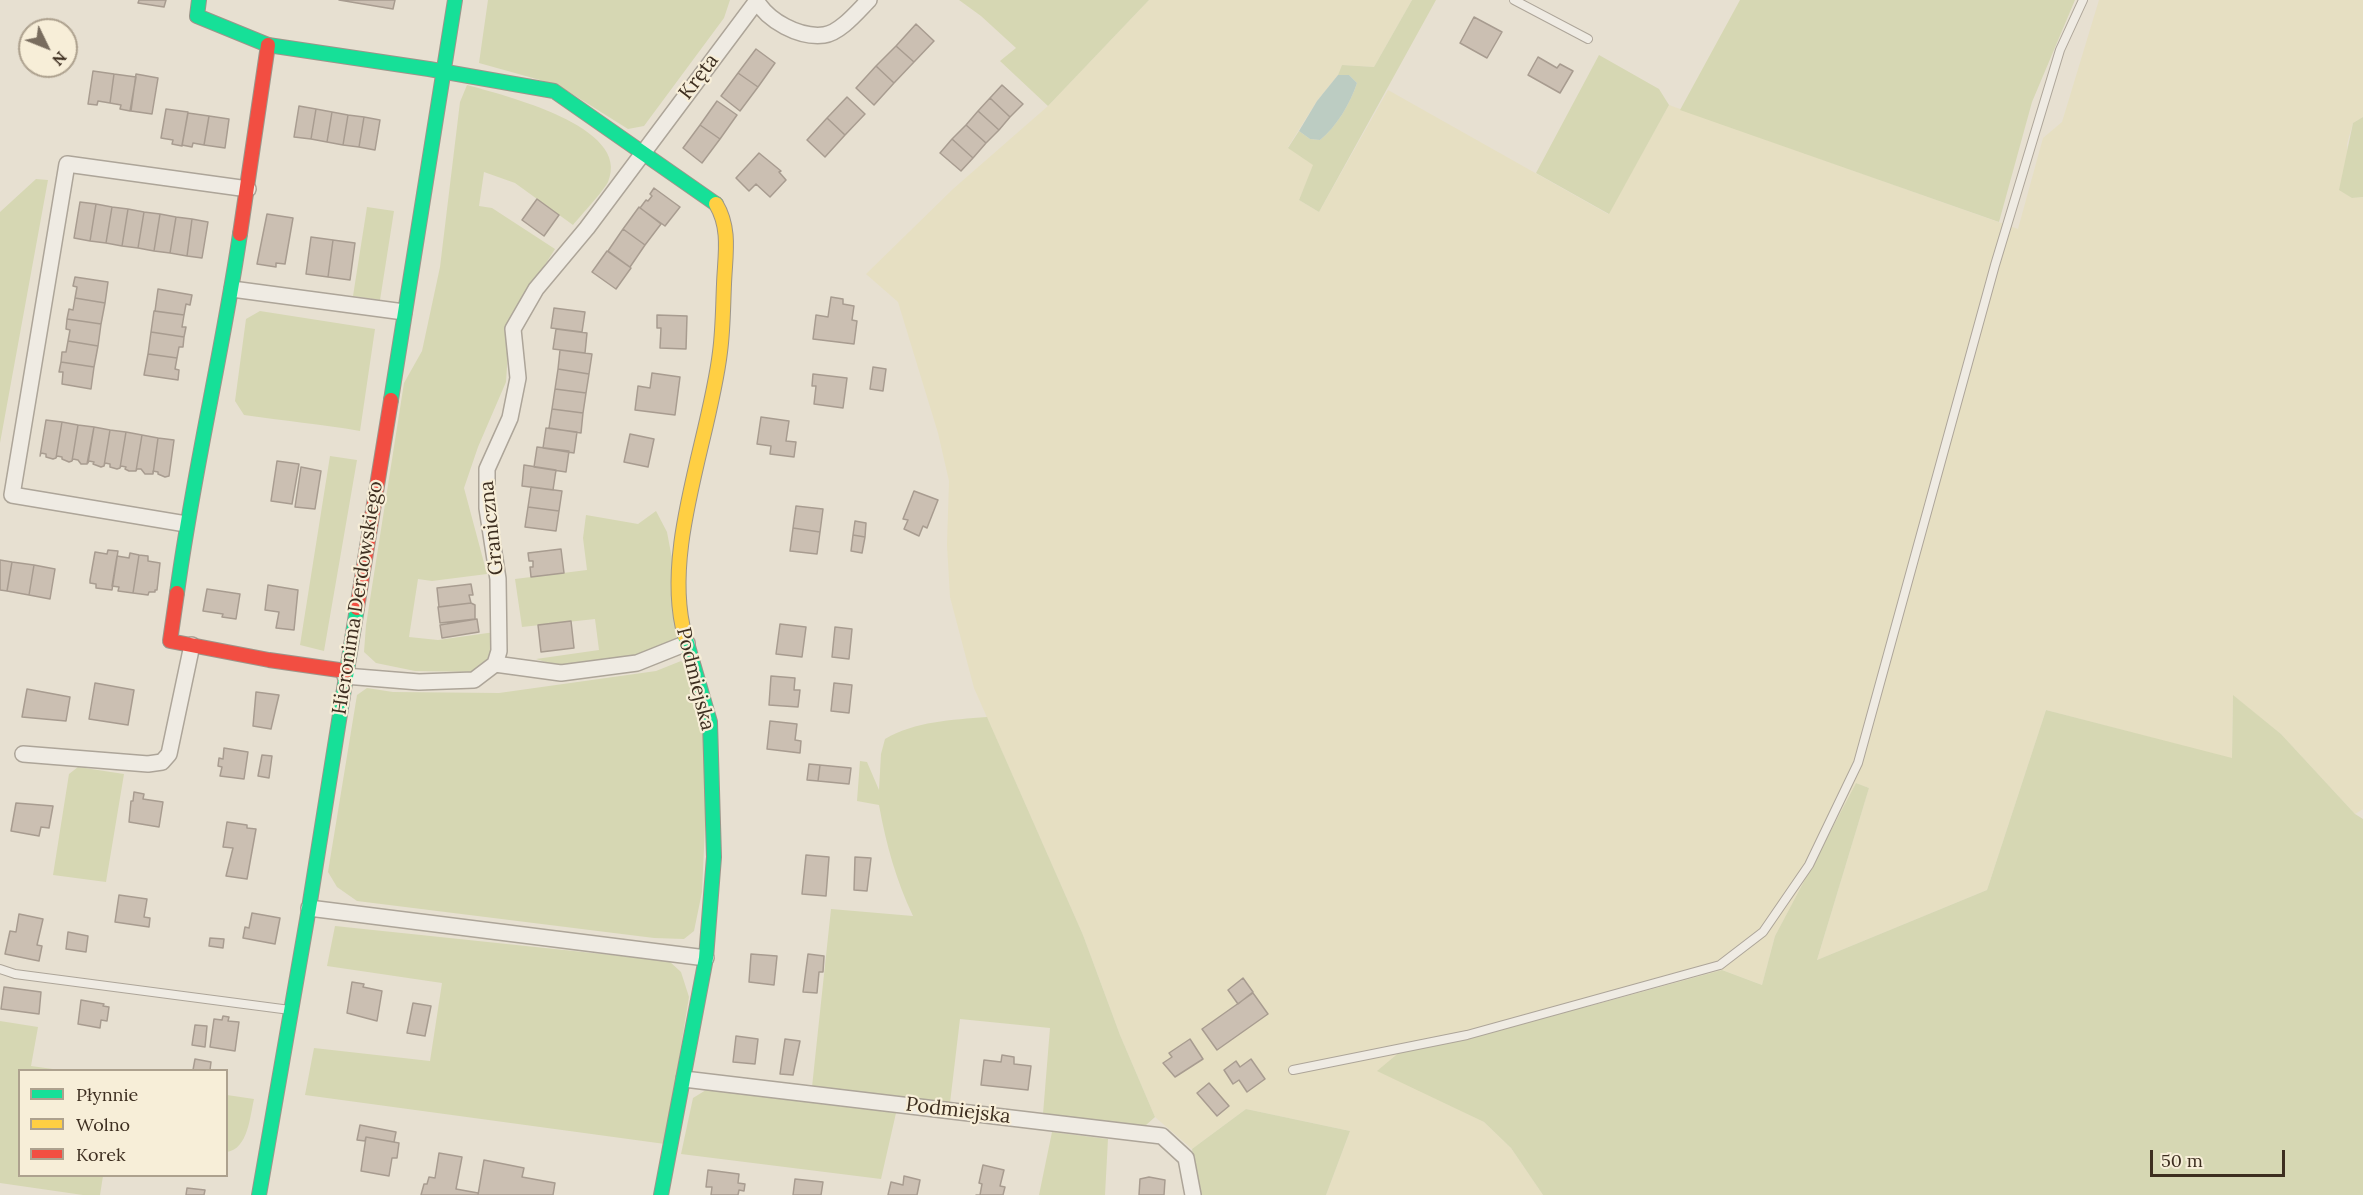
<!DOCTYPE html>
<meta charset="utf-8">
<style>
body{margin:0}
#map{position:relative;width:2363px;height:1195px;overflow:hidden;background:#e7e0d1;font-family:Lora,serif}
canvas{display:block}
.legend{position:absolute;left:18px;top:1069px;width:210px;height:108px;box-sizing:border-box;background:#f7eed8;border:2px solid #ada18e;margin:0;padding:8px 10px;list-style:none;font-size:18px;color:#3d2e20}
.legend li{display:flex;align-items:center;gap:12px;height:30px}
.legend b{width:30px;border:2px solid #ada18e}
.north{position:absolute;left:18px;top:18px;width:60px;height:60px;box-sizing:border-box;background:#f7eed8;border:2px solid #ada18e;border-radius:50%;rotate:133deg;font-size:16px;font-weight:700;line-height:24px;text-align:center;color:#3d2e20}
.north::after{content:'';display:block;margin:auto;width:21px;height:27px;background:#786c5e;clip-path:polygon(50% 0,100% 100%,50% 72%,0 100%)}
.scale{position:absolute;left:2150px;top:1150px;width:135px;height:27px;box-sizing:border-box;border:3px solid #3d2e20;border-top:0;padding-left:8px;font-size:18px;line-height:21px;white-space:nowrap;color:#3d2e20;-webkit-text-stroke:4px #f7eed8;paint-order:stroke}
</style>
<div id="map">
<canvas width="2363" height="1195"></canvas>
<ul class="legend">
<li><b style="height:8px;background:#16e098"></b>Płynnie</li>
<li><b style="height:8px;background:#ffcf43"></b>Wolno</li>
<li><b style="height:8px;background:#f24e42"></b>Korek</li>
</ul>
<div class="north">N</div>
<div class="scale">50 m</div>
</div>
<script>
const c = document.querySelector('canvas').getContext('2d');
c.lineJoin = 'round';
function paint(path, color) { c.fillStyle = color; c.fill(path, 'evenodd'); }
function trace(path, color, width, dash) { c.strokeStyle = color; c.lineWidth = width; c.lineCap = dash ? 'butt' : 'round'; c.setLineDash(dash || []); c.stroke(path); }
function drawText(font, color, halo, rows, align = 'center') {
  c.font = font + ' Lora,serif'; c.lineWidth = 4.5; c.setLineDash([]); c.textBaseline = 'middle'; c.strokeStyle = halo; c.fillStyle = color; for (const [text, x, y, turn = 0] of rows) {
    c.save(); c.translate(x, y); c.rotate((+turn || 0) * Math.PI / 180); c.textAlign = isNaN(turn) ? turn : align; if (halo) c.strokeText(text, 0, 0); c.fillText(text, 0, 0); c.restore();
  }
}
const farmland = new Path2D(`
 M1149,0H1412L1374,67L1342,65L1338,75L1317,101L1288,147L1314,165L1299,200L1319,212L1388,90L1608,214L1669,105L2018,229L2043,138L2062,122L2099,0H2363V117L2353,123L2347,144L2352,198L2363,197V809L2355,814L2281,734L2233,696L2232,759L2046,710L1987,890L1817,960L1869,788L1856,783L1775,936L1762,985L1722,970L1590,1006L1378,1070L1484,1122L1511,1148L1543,1195H1326L1350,1131L1246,1109L1192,1149L1155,1117L1120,1035L1083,935L974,688L950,597L947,545L949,481L938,433L898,302L866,274L953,189L1048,106Z`);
const green = new Path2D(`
 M488,0H730L724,18L644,126L628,129L558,85L479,63Z
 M959,0H1149L1048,106L1000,61L1016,48L981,16Z
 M1412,0H1436L1319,212L1299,200L1313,165L1288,148L1299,131L1310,139L1320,140C1337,126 1350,104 1357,83L1349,75H1338L1342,65L1374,67Z
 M1740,0H2075L2032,102L1999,222L1680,110Z
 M1599,55L1659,89L1669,105L1609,214L1536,173Z
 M467,85C502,95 633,126 608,182C602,193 582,214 573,225L515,183L484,172L479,206L492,208L555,249L510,320L506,382L478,447L464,488L487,574L432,581L418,579L409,637L438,640L495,632L493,660L479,672L415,671L376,663L364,652L366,625L404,383L422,351L440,267L460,102Z
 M2363,117V197L2352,198L2339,190L2353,123Z
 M36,179L48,180L0,443V212Z
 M367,207L394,211L380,300L353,296Z
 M260,311L375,329L360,431C322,424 283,421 244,415L235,401L246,319Z
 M330,456L357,460L324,651L300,645Z
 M656,511L667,532L673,564L679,632L673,644L642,658L581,665H555L536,659L599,650L595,619L522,627L515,579L587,570L583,538L586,515L638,524Z
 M681,661L690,669L703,729L707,782L702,892L694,931L684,939L654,938L357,901L337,887L328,872L357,695L367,688L393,692L499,693L656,671Z
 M2233,695L2281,734L2355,814L2363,819V1195H1543L1511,1148L1484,1122L1377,1071L1413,1041L1590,1006L1722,970L1762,985L1775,936L1856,783L1869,788L1817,960L1987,890L2046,710L2232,758Z
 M987,717L1083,935L1120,1035L1155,1117L1145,1126L1043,1114L1050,1028L960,1019L950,1103L812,1087L831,909L913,916C896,880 886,844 879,805L857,801L860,761L867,762L879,790L881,754L885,739C916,721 951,720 987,717Z
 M78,767L124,774L106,882L53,875L69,774Z
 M335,926L669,961L681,972L689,997L665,1144L305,1095L314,1048L430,1061L442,983L327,966Z
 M0,1021L38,1027L31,1066L60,1070H20V1176H103L100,1195H83L0,1183Z
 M706,1090L896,1113L881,1179L681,1154L693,1098Z
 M227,1095L254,1099C250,1116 248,1149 227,1152Z
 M1246,1109L1350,1131L1326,1195H1200L1192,1149Z
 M1052,1132L1108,1139L1105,1195H1039Z`);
const water = new Path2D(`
 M1338,75H1349L1357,83C1350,104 1337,126 1320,140L1310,139L1299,131L1317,101Z`);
const building = new Path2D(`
 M139,0H166L164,7L138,3Z
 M339,0H395L393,9Z
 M1474,17L1502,32L1487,58L1460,43Z
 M916,24L934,41L914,62L896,46Z
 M896,46L914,62L894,83L876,66Z
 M756,49L775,63L758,87L738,73Z
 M1538,57L1557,68L1560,64L1573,71L1560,93L1528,75Z
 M876,66L894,83L874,105L856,88Z
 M93,71L114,74L110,103L98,101L97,105L88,104Z
 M738,73L758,87L740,111L721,96Z
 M114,74L136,77L130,111L120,109L121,105L110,103Z
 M136,74L158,78L152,114L131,111Z
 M1002,85L1023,104L1010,117L990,98Z
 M847,97L865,114L845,135L827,118Z
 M990,98L1010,117L999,130L978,111Z
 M717,101L737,115L720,139L700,125Z
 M299,106L316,109L311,139L294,137Z
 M166,109L188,112L182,146L172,144L173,140L161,138Z
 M316,109L332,112L327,142L311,139Z
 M978,111L999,130L986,143L966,125Z
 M332,112L348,115L343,145L327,142Z
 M188,113L209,116L204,145L193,143L192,147L182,145Z
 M348,115L364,117L359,147L343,145Z
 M209,116L229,119L225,148L204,145Z
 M364,117L380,120L375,150L359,147Z
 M827,118L845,135L825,157L807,140Z
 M700,125L720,139L702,163L683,148Z
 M966,125L986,143L973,158L952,139Z
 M952,139L973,158L961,171L940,153Z
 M759,153L781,171L779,172L786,180L770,197L756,184L749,191L736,178Z
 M654,188L680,207L665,226L640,208L646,200L648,201L652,196L650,194Z
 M537,199L559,215L544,236L522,220Z
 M80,202L96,204L90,241L74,238Z
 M96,204L112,207L106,243L90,241Z
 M112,207L128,209L122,246L106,243Z
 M639,207L661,224L645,245L623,229Z
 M128,209L144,212L138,248L122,246Z
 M144,212L160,214L154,251L138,248Z
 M160,214L176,217L170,253L154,251Z
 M267,214L293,218L285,264L276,263V267L257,264Z
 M176,217L192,219L187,256L170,253Z
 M192,219L208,222L202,258L187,256Z
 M623,229L645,245L630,267L608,251Z
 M311,237L333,240L328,277L306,274Z
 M333,240L355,243L350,280L328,277Z
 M607,251L631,268L616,289L592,272Z
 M75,277L108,282L105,303L75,298L77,287L73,286Z
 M158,289L192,295L190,305L186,304L184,315L155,311Z
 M831,297L843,299V304L854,306L852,320L857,321L854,344L813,339L816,315L828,317Z
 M75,298L105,303L101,324L67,319L69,309L73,310Z
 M554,308L585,312L582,332L551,328Z
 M154,311L184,315L182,327H186L184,337L151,332Z
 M657,315L687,316L686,349L660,348L661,328H657Z
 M67,319L101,324L98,346L68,341L70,330L66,329Z
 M556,329L587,333L585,353L553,349Z
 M151,332L184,337L183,347H179L177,358L148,354Z
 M68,341L98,346L94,367L61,362L62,352H66Z
 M560,350L592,354L589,374L558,369Z
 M148,354L177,358L175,369L179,370L178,380L144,375Z
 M61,362L94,367L91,389L62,384L63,372H59Z
 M873,367L886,369L883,391L870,389Z
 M558,369L589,374L586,393L555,389Z
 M652,373L680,377L675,415L635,410L638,386L650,388Z
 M813,374L847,378L843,408L814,404L816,386H812Z
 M555,389L586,393L583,413L552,409Z
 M552,409L583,413L581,433L549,428Z
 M761,417L789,421L786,441L796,442L794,457L770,454L771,446L757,444Z
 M46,420L62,422L56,458L53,459L46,457V454L41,453L40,456Z
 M62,422L78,425L72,461L69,462L62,459V457L57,456L56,458Z
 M78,425L94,427L87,464H81L78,460L73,459L72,461Z
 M94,427L110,430L104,466L101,467L93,464L94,462L89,461L88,463Z
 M546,428L577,432L574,453L543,448Z
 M110,430L126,432L120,468L117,469L110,467V464L105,463L104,466Z
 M126,432L142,435L136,471H129L125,469L126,467L121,466L120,468Z
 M630,434L654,439L648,467L624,462Z
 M142,435L158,438L153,474H145L141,469H137L136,471Z
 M158,438L174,440L169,476L165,477L158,474V472L153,471V474Z
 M537,447L569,451L566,472L534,467Z
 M277,461L299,464L292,504L271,501Z
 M524,465L556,470L553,490L522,486Z
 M301,467L321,471L315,509L295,507Z
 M531,487L562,491L559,511L528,507Z
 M914,491L938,500L927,528L923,526L919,536L904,529L908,520L903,519Z
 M796,506L823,509L820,532L793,528Z
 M528,507L559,511L556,531L525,527Z
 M855,521L866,523L865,537L853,535Z
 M793,528L820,532L817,554L790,551Z
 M853,535L865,537L862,553L851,551Z
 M561,549L564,573L531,577L530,567H533V561H529L528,553Z
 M108,550L118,551L112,590L96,588V584L90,583V580L95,552L107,554Z
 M130,553L139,555L133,593L118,591L119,587L112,586L117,556L129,558Z
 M139,555L148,556V561L160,563L157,590H155V592H149L148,595L133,593Z
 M0,560L12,562L7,591L0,590Z
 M12,562L34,565L29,595L7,591Z
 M34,565L55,569L50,599L29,595Z
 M471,584L473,595H469L471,603L439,607L437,588Z
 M268,585L298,590L294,630L276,628L279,612L265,610Z
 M207,589L240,594L236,619L222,617L223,614L203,611Z
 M471,603L475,605V619L440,623L438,607Z
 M477,619L479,632L442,638L440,625Z
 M571,621L574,648L541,652L538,625Z
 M780,624L806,627L802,657L776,654Z
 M835,627L852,629L849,659L832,657Z
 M771,676L795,678L794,690H800L798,707L769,705Z
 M95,683L134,690L128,725L89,719Z
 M834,683L852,685L849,713L831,711Z
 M27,689L70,697L66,721L22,717Z
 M256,692L279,695L271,729L253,726Z
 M770,721L797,724L795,740L801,741L800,753L767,749Z
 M224,748L248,752L244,779L220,776L222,767L218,766L219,758L223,759Z
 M262,755L272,756L269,778L258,776Z
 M809,764L820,765L818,781L807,780Z
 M820,765L851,768L849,784L818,781Z
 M134,792L144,794L143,799L163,802L159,827L129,822L131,801H133Z
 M16,803L53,806L49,828L41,827L39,836L11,831Z
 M227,822L247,825V828L256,829L247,879L226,876L233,848L223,847Z
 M806,855L829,857L826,896L802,894Z
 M855,857L871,858L867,891L854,890Z
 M119,895L147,899L144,917L150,918L149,927L115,922Z
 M252,913L280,918L275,944L243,938L245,927L249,928Z
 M19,914L43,919L37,945L42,946L39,961L5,954L10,931L16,932Z
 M68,932L88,936L86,952L66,949Z
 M210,938L224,939L223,948L209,946Z
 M751,954L777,956L774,985L749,982Z
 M808,954L824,956L823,972H819L817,993L803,992Z
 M1243,978L1253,992L1238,1004L1228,990Z
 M352,982L364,984L363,987L382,991L377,1021L347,1013Z
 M4,987L41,992L39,1014L1,1009Z
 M1253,993L1268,1014L1217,1050L1202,1029Z
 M81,1000L104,1004L103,1006L109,1007L107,1021L101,1020L100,1028L78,1024Z
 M413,1003L431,1006L425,1036L407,1033Z
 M223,1016L229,1017L228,1021L239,1022L235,1051L210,1047L214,1019L222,1020Z
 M195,1025L207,1026L205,1047L192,1045Z
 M736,1036L758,1039L755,1064L733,1062Z
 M785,1039L800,1041L793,1075L780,1074Z
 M1190,1039L1203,1059L1175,1077L1163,1063L1172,1057L1169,1053Z
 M1002,1055L1014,1057V1064L1031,1066L1028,1090L981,1085L984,1060L1001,1062Z
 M195,1059L211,1062L210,1070H193Z
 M1251,1059L1265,1079L1247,1092L1239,1080L1233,1084L1224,1070L1236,1061L1240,1067Z
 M1209,1083L1229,1106L1217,1116L1197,1093Z
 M360,1125L396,1132L394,1142L366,1137L365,1141L357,1140Z
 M366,1137L399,1143L397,1158H392L389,1176L361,1171Z
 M439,1153L462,1157L456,1189L478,1193V1195H421L424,1184H427L429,1177L435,1178Z
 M484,1160L524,1168L522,1177L555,1183L553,1195H478Z
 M983,1165L1004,1170L1000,1186L1005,1187L1003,1195H976H980L982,1184L979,1183Z
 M708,1170L739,1174L738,1183L745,1184L744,1191L739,1190L738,1195H711L712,1187H706Z
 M904,1176L920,1180L917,1195H888L891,1182L903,1185Z
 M1149,1177L1165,1180L1164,1195H1139L1140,1179Z
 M795,1179L823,1182L821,1195H793Z
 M187,1188L205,1190L204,1195H186Z`);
const lane = new Path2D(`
 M1514,0L1588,39
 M0,969L15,974L290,1010
 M1293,1070L1467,1035L1720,965L1763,932L1809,865L1858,763L1995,265L2060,50L2083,0`);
const street = new Path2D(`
 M756,0C768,21 799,38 824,35C840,33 858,11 869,0
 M232,289L404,312
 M186,524L12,495L67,164L248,189
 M495,664L561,673L637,663L687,643
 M345,676L419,682L474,680L495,664L499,651L498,579L487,508V469L510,418L518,378L513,329L536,289L587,228L756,2
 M23,754L148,764L162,762L169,754L192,645
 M309,908L706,958
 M684,1079L1162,1136L1186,1158L1193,1195`);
const fast = new Path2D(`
 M199,0L197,16L268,45L429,69L554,91L716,204
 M391,400L455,0
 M177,593C193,473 222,355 240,234
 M259,1195L309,908L357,608
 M661,1195L706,958L714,857L710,722L685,636`);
const slow = new Path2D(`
 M685,636C661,552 710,438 720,352C723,330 723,307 724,284C725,256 731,229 716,204`);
const jam = new Path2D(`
 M240,234L268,45
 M177,593L170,641L269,660L346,671
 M357,608L391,400`);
const streetNames = [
 ["Kręta",699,77,-53],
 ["Graniczna",492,528,-96],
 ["Hieronima Derdowskiego",358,598,-81],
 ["Podmiejska",695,679,76],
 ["Podmiejska",958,1111,7]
];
paint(farmland, '#e6dfc2');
paint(green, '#d6d7b3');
paint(water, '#bcccc2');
paint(building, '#cbbfb2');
trace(building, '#a89c90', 1.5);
trace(lane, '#ada599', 10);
trace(street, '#ada599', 18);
trace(fast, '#9c958a', 16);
trace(slow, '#9c958a', 16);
trace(jam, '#9c958a', 16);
trace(lane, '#efebe3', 8);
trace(street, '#efebe3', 15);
trace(fast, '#16e098', 14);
trace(slow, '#ffcf43', 14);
trace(jam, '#f24e42', 14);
drawText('20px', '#3d2e20', '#f7eed8', streetNames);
</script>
